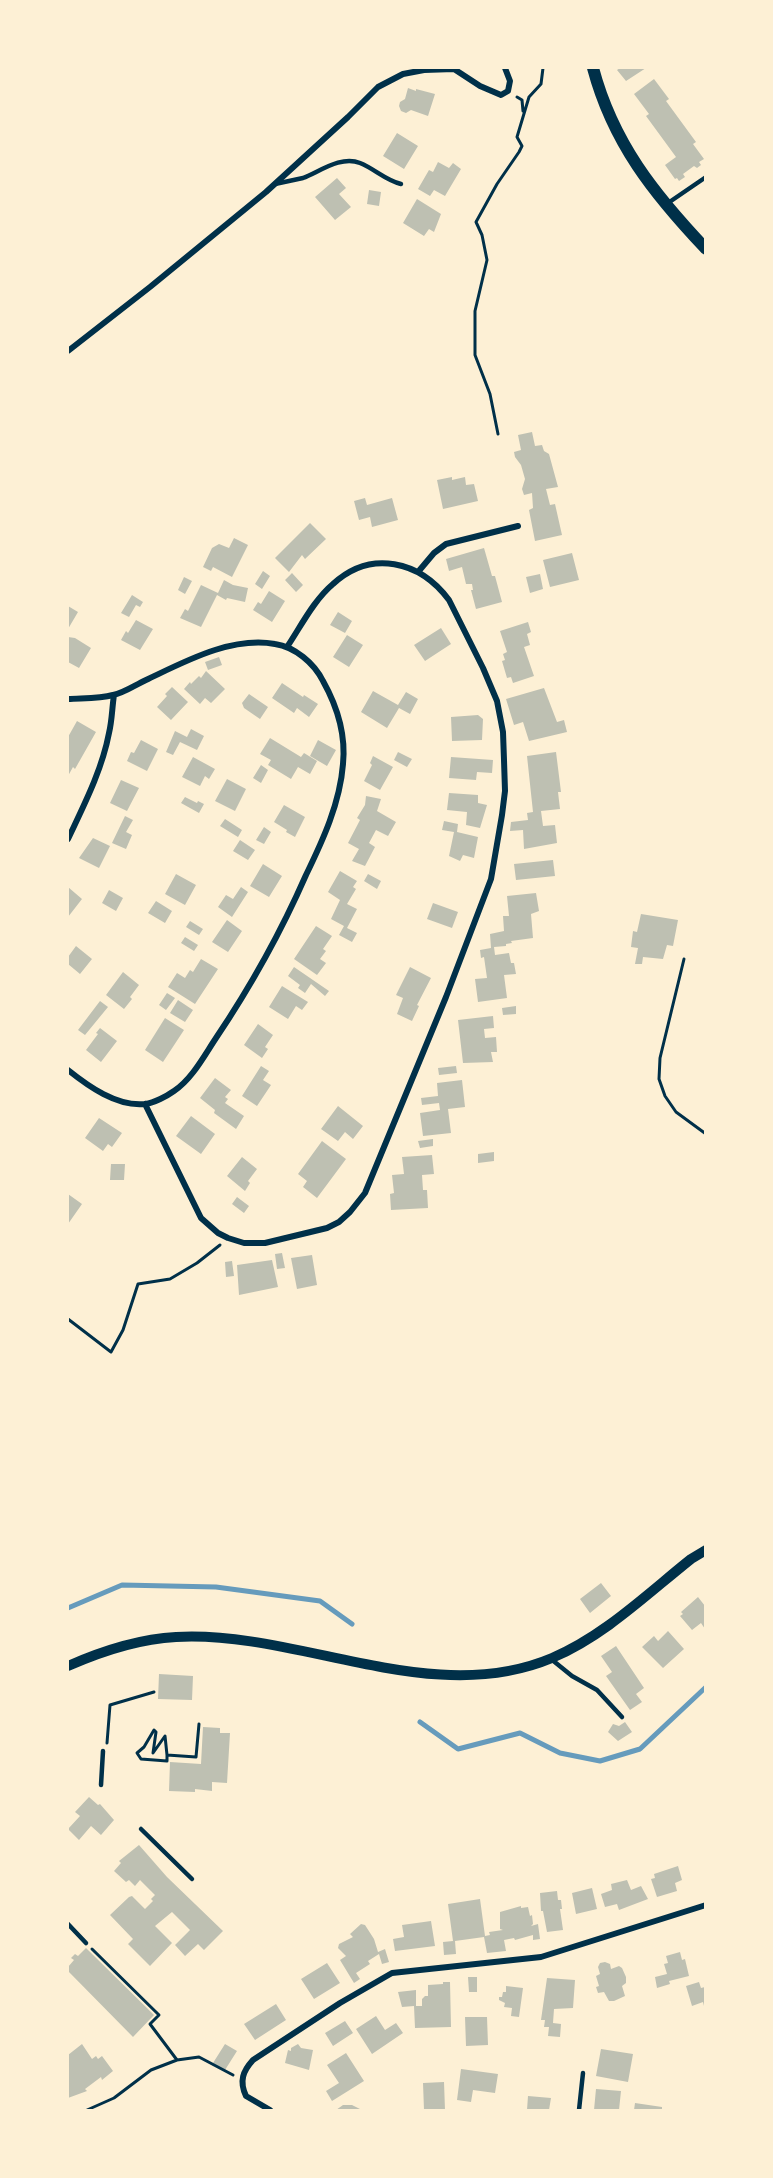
<!DOCTYPE html>
<style>
body{margin:0}
#map{position:relative;width:773px;height:2178px;overflow:hidden;background:#fdf0d5;font-family:Overpass,sans-serif}
canvas{display:block}
.frame{position:absolute;inset:0;border:69px solid #fdf0d5;pointer-events:none}
</style>
<div id="map">
<canvas width="773" height="2178"></canvas>
<div class="frame"></div>
</div>
<script>
const c = document.querySelector('canvas').getContext('2d');
c.lineJoin = 'round';
function trace(path, color, width, dash) { c.strokeStyle = color; c.lineWidth = width; c.lineCap = dash ? 'butt' : 'round'; c.setLineDash(dash || []); c.stroke(path); }
function paint(path, color) { c.fillStyle = color; c.fill(path, 'evenodd'); }
const stream = new Path2D(`
 M68,1608L122,1585L216,1587L320,1601L352,1624
 M420,1722L458,1749L520,1733L560,1753L600,1761L640,1749L706,1687`);
const building = new Path2D(`
 M620,68H646L626,81L617,70Z
 M654,79L669,99L666,101L696,142L693,144L704,159L699,162L701,165L697,168L694,166L683,174L685,177L679,181L677,178L675,179L665,165L676,157L646,116L649,114L634,94Z
 M408,88L416,91V89L435,94L428,116L411,110L406,113L401,111L399,106L400,102L405,99Z
 M397,133L418,146L404,169L383,156Z
 M438,162L449,168L453,163L461,169L445,196L434,190L430,196L418,189L429,170L433,172Z
 M337,178L346,188L339,194L351,207L335,220L315,197Z
 M369,190L381,192L379,206L367,204Z
 M417,199L441,214L434,232L429,229L424,236L403,223Z
 M532,432L535,446L542,445L544,451L549,454L558,487L546,489L550,505L555,504L562,535L535,541L529,510L533,508L532,493L524,495L522,489L525,479L521,465L515,457L514,452L521,450L518,435Z
 M452,477V480L465,477L466,485L474,484L478,501L443,509L437,480Z
 M365,498L367,505L392,498L398,520L372,527L370,517L359,520L354,501Z
 M310,523L326,539L305,559L302,555L289,572L275,558Z
 M234,538L248,545L232,577L213,567L211,571L203,567L212,548L219,544L229,548Z
 M484,548L492,576H495L502,602L476,609L471,590H473L472,584H466L462,567L449,571L446,559Z
 M572,553L579,580L550,587L543,560Z
 M263,571L270,576L262,589L255,584Z
 M292,573L303,585L296,592L285,580Z
 M540,574L543,589L530,593L526,577Z
 M184,577L192,581L185,594L178,590Z
 M224,580L233,585L248,588L245,602L227,598L226,600L217,595L201,627L180,618L185,609L188,611L201,585L218,593Z
 M269,591L285,601L272,622L253,610L258,602L261,604Z
 M132,595L143,602L140,607L136,605L129,617L121,613Z
 M68,606L78,612L68,629Z
 M338,612L352,621L345,633L330,625Z
 M136,620L153,629L140,650L121,640L126,631L128,633Z
 M528,622L531,632L527,634L530,645L524,647L534,676L513,683L511,677L507,678L502,661L505,660L503,654L507,652L500,631Z
 M441,628L451,644L425,661L414,645Z
 M347,635L363,645L349,667L333,657Z
 M68,637L75,638L91,648L79,668L68,662Z
 M219,657L222,665L208,670L205,662Z
 M206,671L225,689L211,703L205,698L200,704L184,689L190,682L191,684L199,676L201,678Z
 M282,683L303,697L304,695L318,704L309,717L297,708L294,713L272,698Z
 M172,687L188,702L171,720L157,707L167,696L165,694Z
 M544,688L557,722L564,720L567,732L529,741L523,722L514,725L506,699Z
 M373,691L398,705L406,692L418,699L410,714L399,708L387,728L361,712Z
 M249,694L268,707L260,719L244,708L242,703Z
 M478,715L483,719L482,740L452,741L451,717Z
 M77,721L96,732L75,769L73,767L68,776V737Z
 M191,729L204,736L197,750L180,742L173,755L166,752L175,731L187,737Z
 M270,738L301,757L304,753L317,761L310,774L298,767L291,779L268,765L271,760L260,754Z
 M141,740L158,749L147,771L127,761L131,752L134,753Z
 M318,740L336,750L327,766L310,756Z
 M398,752L412,759L407,767L394,760Z
 M556,752L561,792H558L560,809L541,811L543,826L555,825L557,843L524,849L523,830L510,831L511,822L528,820L527,813L533,812L527,756Z
 M373,756L393,767L380,790L364,781L372,765L370,763Z
 M193,757L215,769L209,779L205,776L200,786L182,777Z
 M451,757L493,760L492,773L477,772L476,780L449,778Z
 M261,765L268,770L261,783L253,778Z
 M227,779L246,789L235,811L215,801Z
 M121,780L139,788L127,811L110,803Z
 M449,793L478,795V803L487,805L480,828L466,825L467,812L447,810Z
 M366,796L381,799L377,811L396,822L388,836L376,830L369,843L375,847L365,866L352,861L359,849L348,843L360,820L357,818L365,805Z
 M185,797L197,803L198,801L204,804L199,813L181,803Z
 M284,805L305,817L295,837L286,832L287,830L274,822Z
 M125,816L133,820L126,832L132,835L126,849L112,843Z
 M225,819L242,830L238,837L220,826Z
 M444,821L458,824L457,832L478,837L474,858L463,855L460,861L449,856L454,832L442,830Z
 M264,827L271,832L264,844L256,840Z
 M93,838L110,846L99,868L79,858Z
 M240,840L255,850L248,860L233,851Z
 M553,860L555,876L516,880L514,864Z
 M263,864L282,876L269,897L250,886Z
 M340,871L357,881L353,887L356,889L347,904L357,909L347,928L357,933L352,942L339,935L344,926L331,919L340,900L328,892Z
 M176,874L196,885L185,905L165,894Z
 M368,874L381,881L377,889L364,881Z
 M68,887L82,899L68,917Z
 M241,887L248,892L232,917L218,907L226,895L233,899Z
 M109,890L123,898L116,911L102,903Z
 M536,893L539,911L531,914L533,938L511,941L512,943L506,944V946L494,947L495,955L509,953L511,963H514L516,974L504,975L507,998L478,1002L475,979L487,978L484,957L481,958L480,950L491,948L490,934L504,931L503,916H509L507,896Z
 M156,901L172,911L165,923L148,913Z
 M433,903L458,912L452,928L427,919Z
 M641,914L678,920L673,946L667,945L663,959L643,957L642,964H635L638,948L631,947L633,931L637,932Z
 M227,920L242,931L228,952L212,942Z
 M190,921L203,929L199,935L186,927Z
 M316,926L332,936L323,949L326,951L320,959L326,963L317,975L294,959Z
 M185,937L198,945L194,951L181,943Z
 M76,946L92,959L80,974L68,964V957Z
 M201,959L218,969L195,1004L168,987L177,973L185,978L190,970L193,972Z
 M294,967L329,991L325,996L311,984L305,993L298,988L300,985L288,976Z
 M410,967L431,978L417,1005L419,1006L412,1021L397,1014L403,998L396,995Z
 M123,972L139,985L130,997L132,999L124,1009L106,995Z
 M282,986L308,1002L302,1010L296,1006L288,1019L269,1007Z
 M167,993L175,998L166,1010L159,1005Z
 M178,1000L193,1010L185,1022L170,1013Z
 M100,1001L108,1007L85,1035L78,1030Z
 M516,1006V1014L503,1015L502,1008Z
 M493,1016L494,1028L484,1029L485,1038L496,1037L497,1052H491L493,1062L463,1063L458,1020Z
 M165,1018L184,1030L163,1062L145,1050Z
 M258,1024L273,1035L265,1047L268,1049L262,1058L244,1045Z
 M100,1028L117,1041L101,1062L86,1050L98,1034L96,1033Z
 M261,1066L269,1071L263,1080L271,1085L257,1106L242,1096Z
 M456,1066L457,1073L439,1075L438,1068Z
 M215,1078L231,1090L225,1097L228,1099L225,1103L244,1116L236,1129L214,1113L215,1110L200,1098Z
 M462,1080L465,1107L448,1109L451,1133L423,1136L420,1113L440,1110L439,1103L422,1105L421,1098L438,1096L437,1083Z
 M338,1106L363,1126L353,1139L345,1132L338,1141L321,1129Z
 M191,1116L215,1134L201,1154L176,1136Z
 M99,1118L122,1133L112,1147L108,1144L103,1151L85,1138Z
 M433,1139V1146L420,1148L418,1141Z
 M322,1141L346,1159L317,1198L303,1187L307,1181L298,1174Z
 M494,1152V1161L478,1163V1154Z
 M432,1155L434,1174L422,1175L423,1190H427L428,1208L391,1210L390,1194L394,1193L392,1175L404,1174L402,1157Z
 M242,1157L257,1169L248,1181L250,1183L245,1191L227,1176Z
 M111,1164H125L124,1180H110Z
 M68,1194L82,1204L68,1224Z
 M237,1197L249,1206L244,1213L232,1204Z
 M282,1253L285,1268L277,1269L275,1254Z
 M312,1255L317,1285L297,1289L291,1258Z
 M272,1260L278,1287L239,1295L237,1265Z
 M232,1261L234,1276L226,1277L225,1262Z
 M601,1583L611,1596L590,1613L580,1599Z
 M698,1597L705,1606V1629L701,1623L692,1630L680,1616L683,1614L681,1612Z
 M668,1631L684,1649L663,1668L642,1647L654,1636L658,1641Z
 M616,1646L644,1688L636,1694L642,1702L630,1710L606,1676L612,1672L601,1656Z
 M159,1674L193,1676L192,1700L158,1699Z
 M625,1722L632,1732L618,1741L608,1732L613,1724L619,1726Z
 M203,1727L220,1728V1733H230L227,1783L212,1782V1791L195,1789V1792L169,1791L170,1762L201,1764Z
 M89,1797L98,1805L100,1804L114,1820L101,1835L91,1826L79,1840L68,1829L80,1816L75,1812Z
 M139,1845L167,1877L223,1931L204,1950L198,1944L185,1956L175,1945L190,1930L172,1912L155,1926L172,1943L150,1966L128,1944L133,1939L110,1915L129,1897L132,1896L145,1909L153,1901L151,1899L155,1895L140,1880L135,1886L129,1880L126,1882L114,1871L121,1863L119,1861Z
 M678,1866L682,1880L675,1883L677,1891L657,1897L651,1879L655,1878L654,1874Z
 M627,1880L631,1890L641,1886L648,1899L619,1910L617,1904L605,1907L601,1894L612,1890L611,1884Z
 M592,1888L597,1909L576,1914L572,1893Z
 M557,1891L558,1900H561L562,1909H560L563,1930L547,1932L543,1911H541L540,1893Z
 M480,1899L485,1936L490,1935L489,1932L503,1930L500,1929V1912L521,1906V1908L528,1907L530,1916L532,1915L533,1924L531,1926L538,1924L540,1939L533,1940V1935L515,1940L514,1938L504,1940L506,1951L487,1953L484,1937L455,1941L456,1954L444,1955L443,1942L453,1941L448,1904Z
 M431,1921L435,1946L395,1951L393,1939L404,1937L402,1925Z
 M361,1924L365,1925L374,1939L378,1952L385,1949L389,1962L382,1964L379,1954L368,1961L370,1964L356,1973L360,1979L354,1983L340,1960L346,1956L338,1948L339,1944L353,1937L350,1934Z
 M86,1948L154,2015L133,2037L68,1971V1967L74,1960L71,1958L75,1954L78,1956Z
 M680,1952L682,1960L685,1959L689,1976L669,1981L670,1984L657,1988L655,1977L667,1974L664,1964L668,1963L666,1956Z
 M605,1962L610,1964L611,1969L619,1966L622,1968L626,1977V1983L622,1986L625,1996L614,2001H609L604,1992L598,1993L596,1987L599,1986L596,1976L600,1974L598,1967L600,1963Z
 M327,1963L340,1983L314,1999L301,1979Z
 M468,1977H477V1992H469Z
 M547,1978L575,1980L573,2008L554,2009L553,2023L561,2024L560,2037L548,2036L549,2027H544L545,2020H541Z
 M443,1982H450L451,2027L415,2028L414,2006L402,2007L398,1992L416,1990V2006H415H422V1999L425,1996H428V1985L443,1984Z
 M699,1982L701,1988L705,1987V2010L703,2002L692,2006L686,1986Z
 M506,1986L523,1988L519,2017L511,2016L512,2008L504,2007L505,2003L499,2000V1997H502L503,1992H506Z
 M276,2004L286,2020L255,2040L244,2024Z
 M376,2016L385,2030L396,2023L403,2033L372,2054L356,2029Z
 M465,2017H487L488,2045L466,2046Z
 M345,2021L353,2033L333,2046L325,2033Z
 M82,2044L92,2059L96,2056L98,2059L102,2056L113,2071L102,2080L101,2077L85,2089L87,2091L68,2098V2055Z
 M225,2044L237,2051L225,2070L213,2063Z
 M298,2044L301,2048L313,2050L309,2070L285,2063L288,2050L291,2051V2048Z
 M601,2049L633,2054L628,2082L596,2076Z
 M346,2053L364,2081L332,2101L326,2091L339,2083L327,2065Z
 M461,2069L498,2074L495,2093L473,2090L471,2102L457,2100Z
 M444,2082L445,2110H424L423,2083Z
 M596,2089L621,2091L619,2110H594Z
 M528,2096L551,2098L549,2110H527Z
 M635,2103L662,2107V2110H634Z
 M343,2105H352L362,2110H336Z`);
const path = new Path2D(`
 M517,97L522,100L523,111
 M498,434L490,394L475,355V311L487,260L482,235L476,222L497,184L519,152L522,146L517,137L529,97L541,84L543,68
 M684,959L660,1058L659,1079L665,1096L676,1112L706,1134
 M68,1319L111,1352L123,1330L138,1284L170,1279L197,1263L220,1245
 M107,1743L110,1705L154,1692
 M167,1755V1761L141,1759L137,1753L144,1747L154,1730L156,1732L153,1753L165,1736L167,1755L196,1757L199,1724
 M92,1949L159,2015L150,2024L177,2060L199,2057L233,2075
 M87,2110L114,2098L151,2070L177,2060`);
const service = new Path2D(`
 M275,184C284,182 294,180 303,178C319,172 341,155 360,163C375,169 385,180 401,184
 M668,203L706,177
 M551,1659L572,1676L597,1690L622,1717
 M101,1785L103,1751
 M141,1829L192,1879
 M68,1924L86,1943
 M579,2110L583,2073`);
const minor = new Path2D(`
 M68,351L150,287L266,192L348,117L378,87L403,74L424,70L454,69L480,86L501,95L508,91L510,81L505,68
 M418,572L434,553L446,544L518,526
 M68,699C82,698 99,699 113,695C124,693 135,685 146,680C184,662 231,636 275,644C295,647 314,663 323,681C337,706 346,734 343,764C340,803 323,840 306,875C281,932 251,986 216,1038C204,1056 192,1079 174,1091C167,1096 154,1103 145,1104C117,1107 88,1086 68,1070
 M68,839C84,805 102,770 109,733C112,721 112,708 114,695
 M145,1104L201,1218L218,1233L228,1238L244,1243H265L327,1228L339,1222L350,1212L365,1193L446,997L491,879L502,815L505,791L504,760L503,732L497,701L483,668L449,600C420,561 371,549 333,584C314,600 301,626 287,647
 M270,2110L246,2096C239,2081 243,2071 253,2060L340,2003L392,1973L541,1957L706,1905`);
const tertiary = new Path2D(`
 M68,1666C102,1651 138,1639 176,1637C300,1630 431,1709 552,1658C604,1636 647,1594 691,1559L706,1550`);
const secondary = new Path2D(`
 M593,68C613,143 654,194 706,249`);
trace(stream, '#669bbc', 5);
paint(building, '#bec0b2');
trace(path, '#003049', 3);
trace(service, '#003049', 4.5);
trace(minor, '#003049', 6);
trace(tertiary, '#003049', 10);
trace(secondary, '#003049', 12);
</script>
